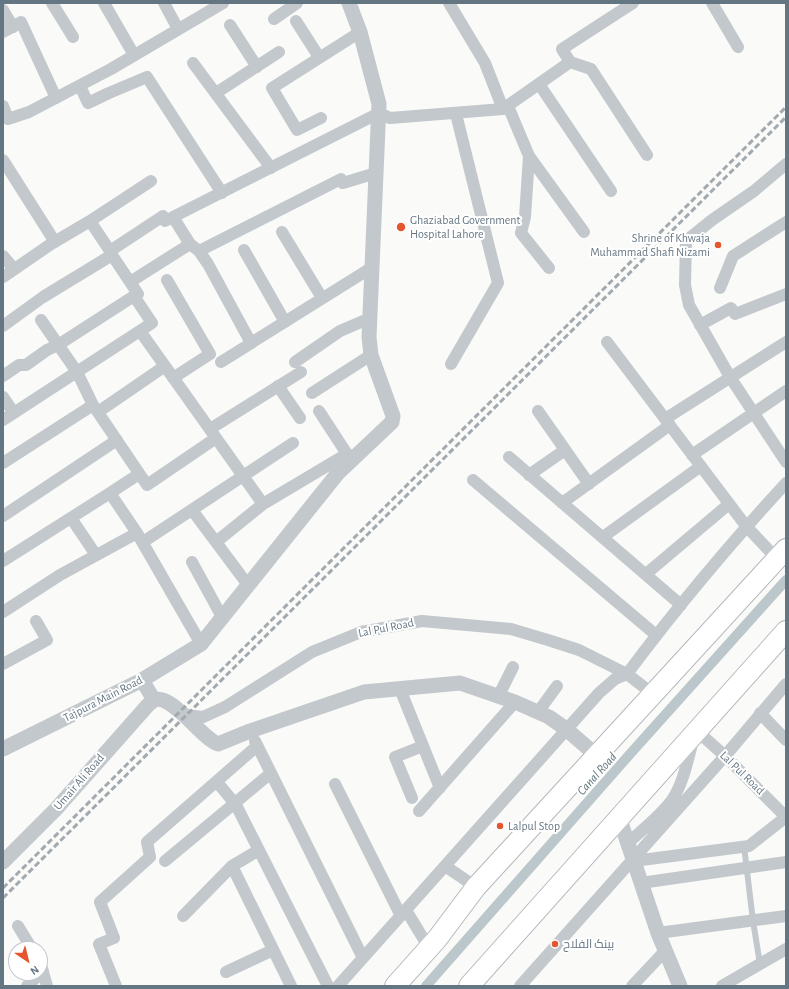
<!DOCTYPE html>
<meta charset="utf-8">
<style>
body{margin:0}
#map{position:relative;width:789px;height:989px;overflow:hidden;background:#fafaf8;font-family:"Alegreya Sans",sans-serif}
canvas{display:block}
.frame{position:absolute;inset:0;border:4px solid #657683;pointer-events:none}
.north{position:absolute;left:8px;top:941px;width:40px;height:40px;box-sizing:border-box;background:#fff;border:1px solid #c1c8cd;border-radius:50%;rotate:145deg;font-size:11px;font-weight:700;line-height:16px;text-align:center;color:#657683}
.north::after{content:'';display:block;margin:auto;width:14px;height:18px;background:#e4572e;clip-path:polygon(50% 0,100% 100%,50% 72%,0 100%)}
</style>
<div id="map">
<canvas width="789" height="989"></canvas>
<div class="frame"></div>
<div class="north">N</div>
</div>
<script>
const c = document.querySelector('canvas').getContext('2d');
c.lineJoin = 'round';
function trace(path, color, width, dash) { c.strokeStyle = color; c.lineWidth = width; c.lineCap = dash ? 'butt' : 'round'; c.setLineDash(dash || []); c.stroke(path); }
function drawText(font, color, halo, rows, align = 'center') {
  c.font = font + ' "Alegreya Sans",Cairo,sans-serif'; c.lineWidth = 4; c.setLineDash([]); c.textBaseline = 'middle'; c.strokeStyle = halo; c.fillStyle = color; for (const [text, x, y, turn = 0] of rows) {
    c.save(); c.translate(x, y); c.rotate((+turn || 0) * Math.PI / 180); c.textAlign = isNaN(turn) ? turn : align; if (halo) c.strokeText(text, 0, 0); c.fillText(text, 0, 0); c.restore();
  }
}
const canal = new Path2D(`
 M426,986L630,754L786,580`);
const service = new Path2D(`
 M744,846L753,921L760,964`);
const minor = new Path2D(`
 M52,3L73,37
 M104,3L134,55
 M164,3L178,29
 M449,3L485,63L503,109
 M712,3L738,47
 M3,10L13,27
 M274,19L297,3
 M296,21L319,57
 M230,25L257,67
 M3,32L21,22L56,98
 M570,62L591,69L647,155
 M193,63L271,168
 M539,84L611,191
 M80,86L88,103L109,93L147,77L222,193
 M216,93L279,52
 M3,106L8,119L29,112L111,69L223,3
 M508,106L529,156L584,232
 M321,118L297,130L272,88L360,32
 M529,156L525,217L521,233L549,268
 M3,160L55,242
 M786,164L754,191L712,220L686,241L685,285L689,305L730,377L786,462
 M173,217L190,244L199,251L341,179L343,183L376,173
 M282,232L322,298
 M244,250L285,322
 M110,251L90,221L151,181
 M199,251L208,264L251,343L371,268
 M3,256L14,269
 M3,277L51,244L90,221
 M167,280L210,354L173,378
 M130,282L190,244
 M720,288L733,256L786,222
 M41,320L77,372L93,405L147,485L216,438
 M700,325L731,308L735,314L786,294
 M3,326L43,297L112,255L110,251L163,216L165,221L379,113L390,118L503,109L570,62L562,49L633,3
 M140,331L263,504L347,454L354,457
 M607,342L746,526L777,559
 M221,362L253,342
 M295,362L340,331L368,319
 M451,364L498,283L456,114
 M3,376L19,365H26L47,350L58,345L134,296
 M278,386L300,418
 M312,393L371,355
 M3,397L14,413
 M319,411L347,454
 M538,411L589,484
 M98,412L165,366
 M665,419L786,342
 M3,420L152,323L134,296L138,294L112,255
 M210,429L301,372
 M692,455L786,391
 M509,457L681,605
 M3,463L93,405
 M139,474L110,493L137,533L201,644
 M529,475L565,450
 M473,480L656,635
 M562,503L670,425
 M192,510L248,585
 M3,516L117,440
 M71,518L96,555
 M603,537L701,466
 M143,542L293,443
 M216,542L263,504
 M3,561L110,493
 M192,562L222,617
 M646,574L729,504
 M3,612L60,575L137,533
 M3,664L47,640L36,621
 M400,689L440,788
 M498,697L513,667
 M538,712L557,686
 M760,713L786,740
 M186,715L203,717L225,707L312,652L361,632L422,621L511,629L548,640L579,650L627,674L653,694
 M255,741L363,958
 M217,782L236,805L328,986
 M335,784L401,916
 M412,798L395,757L423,746
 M419,811L515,702
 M628,843C643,829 660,816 672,800C685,781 689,752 696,730L725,756L786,817
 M165,861L271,773
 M634,861L749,846L786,817
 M232,866L291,986
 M445,866L476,887
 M641,883L786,862
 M406,910L429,948
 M183,916L232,866L259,850
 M18,926L32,949
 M658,933L786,916
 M40,962L47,986
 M226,972L273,950
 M27,986L43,971
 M116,986L99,944L114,938L100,902L150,857L147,842L257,746
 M338,986L599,693L615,679L627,674C677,607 730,544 786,483
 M520,986L725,756L786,684
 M632,986L665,951
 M722,986L786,949`);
const tertiary = new Path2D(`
 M142,680L154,700C172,693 201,738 218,744L250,731L364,692L460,683L515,702L549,717L566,729L596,755
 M3,749L142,680L201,644L338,473L392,422L393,416L371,355L369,337L379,104L360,32L349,3
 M619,817L658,933L680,986
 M3,862L56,809L148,705L154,700`);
const trunk = new Path2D(`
 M395,986L437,939L476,887L786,549
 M469,986L786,631`);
const rail = new Path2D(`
 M3,888L786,107
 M3,898L786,117`);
const markers = [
 [401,227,5,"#e4572e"],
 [718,245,4,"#e4572e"],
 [500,826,4,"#e4572e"],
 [555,944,4,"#e4572e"]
];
const poiNames = [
 ["Ghaziabad Government",410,220],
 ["Hospital Lahore",410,234],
 ["Shrine of Khwaja",710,238,"right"],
 ["Muhammad Shafi Nizami",710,252,"right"],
 ["Lalpul Stop",508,826],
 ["بینک الفلاح",563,944]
];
const streetNames = [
 ["Lal Pul Road",386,628,-11],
 ["Tajpura Main Road",103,699,-27],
 ["Lal Pul Road",742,773,44],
 ["Umair Ali Road",79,782,-49]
];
const waterNames = [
 ["Canal Road",597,774,-48]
];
trace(canal, '#bbc7cb', 10);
trace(trunk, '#b4b9bd', 22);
trace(service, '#c3c8cc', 6);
trace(minor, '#c3c8cc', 12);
trace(tertiary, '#c3c8cc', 15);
trace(trunk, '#fff', 20);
trace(rail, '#a2aab0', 3, [6, 3]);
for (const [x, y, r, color] of markers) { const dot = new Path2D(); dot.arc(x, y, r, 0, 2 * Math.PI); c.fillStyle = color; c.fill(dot); trace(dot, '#fff', 1.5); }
drawText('12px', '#657683', '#fff', poiNames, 'left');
drawText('12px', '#657683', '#fff', streetNames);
drawText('italic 13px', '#60757c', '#fff', waterNames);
</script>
